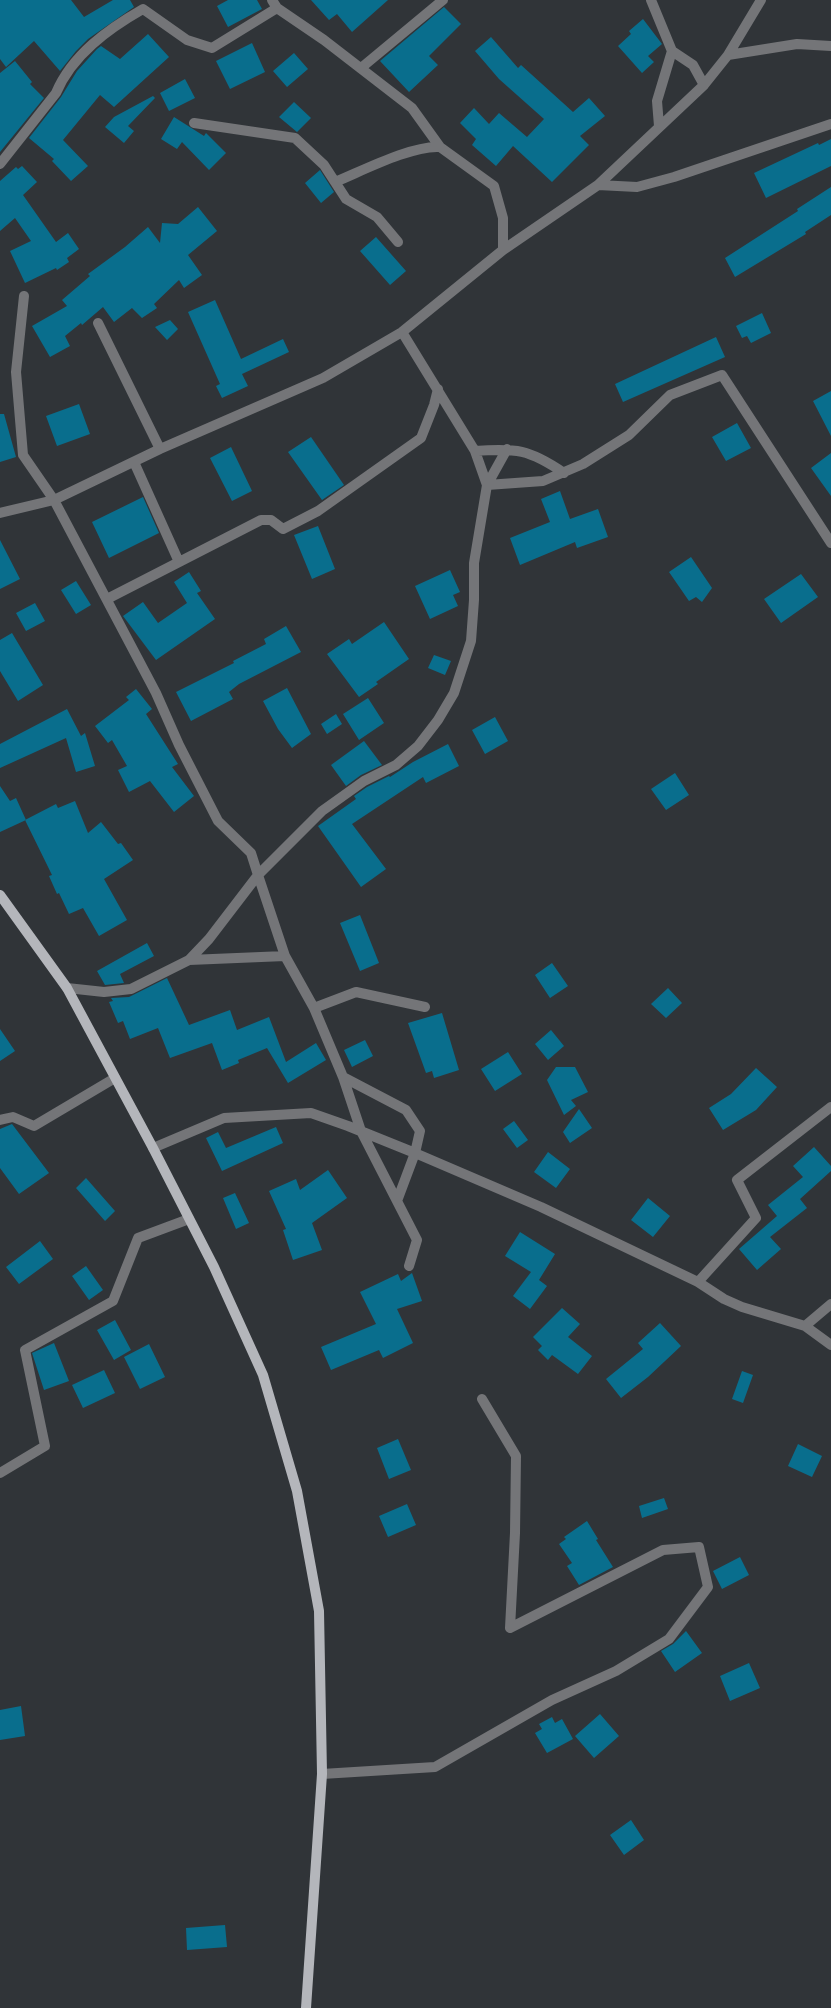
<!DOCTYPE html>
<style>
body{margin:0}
canvas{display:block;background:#303438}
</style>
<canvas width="831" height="2008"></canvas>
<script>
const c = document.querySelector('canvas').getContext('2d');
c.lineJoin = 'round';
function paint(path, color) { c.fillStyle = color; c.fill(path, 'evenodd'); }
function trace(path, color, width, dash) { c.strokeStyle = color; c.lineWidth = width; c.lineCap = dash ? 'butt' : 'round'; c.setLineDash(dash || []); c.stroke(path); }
const building = new Path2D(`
 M0,0H71L84,17L113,0H130L134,7L88,39L76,51L60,71L34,41L6,67L0,59Z
 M228,0H257L262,9L228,27L217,6Z
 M311,0H388L352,32L337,14L329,20Z
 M444,7L461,24L429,56L438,65L409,92L380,61Z
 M643,19L662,44L648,56L654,62L642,73L618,46L631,34L629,31Z
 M148,34L169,57L114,107L100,95L63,140L88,166L71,181L52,161L54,159L29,138L61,97L77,71L97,49L101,46L120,59Z
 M491,37L518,68L521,65L573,112L589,98L605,116L580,136L589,145L552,182L513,146L496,166L472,145L476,139L460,123L474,108L489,124L499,113L527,137L544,119L499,79L475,51Z
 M252,43L265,72L230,89L216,61Z
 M294,53L308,69L287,87L273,71Z
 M15,61L32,82L30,84L44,98L0,152V73Z
 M185,79L195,98L169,111L160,93Z
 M153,96L155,98L128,126L134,131L124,143L105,127L114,117Z
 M294,102L311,118L297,132L279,117Z
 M174,117L204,136L206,133L226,153L209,170L182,142L177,149L161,139Z
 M831,139V166L766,198L754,173L818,143L819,145Z
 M22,166L37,182L23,195L56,242L68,233L79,249L67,258L69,262L57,270L56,268L25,283L10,251L31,241L15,218L0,231V181L16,167L18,169Z
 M320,170L334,192L321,203L305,183Z
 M831,187V215L805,232L806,234L735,277L725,258L798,211L797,209Z
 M198,207L217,231L188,255L202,275L184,288L179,280L154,304L157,308L142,318L132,308L114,322L103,307L82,325L81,323L65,336L70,346L50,357L32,326L67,306L62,300L90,276L88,274L125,247L148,227L160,243L162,223L178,224Z
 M376,237L406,271L390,285L360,251Z
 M215,300L241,359L283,339L289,352L242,374L248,386L222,398L216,386L220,384L188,312Z
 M762,313L771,333L751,343L747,336L742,338L736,326Z
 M170,320L178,329L167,340L155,327Z
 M716,337L725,357L623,402L615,384Z
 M831,391V436L813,401Z
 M79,404L90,434L57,446L46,416Z
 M0,414H4L16,457L0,462Z
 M737,423L751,448L726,461L712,437Z
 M311,437L344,485L322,500L288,452Z
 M231,447L252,491L232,501L210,458Z
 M831,453V496L811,468Z
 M560,491L570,519L598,509L608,537L577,548L575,542L520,565L510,538L550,522L541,499Z
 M143,497L159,533L109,558L92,522Z
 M318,526L335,569L312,579L294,535Z
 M0,540L20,579L0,589Z
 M691,557L712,588L702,602L696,597L689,601L669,572Z
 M450,570L460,592L453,595L458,606L430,619L415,586Z
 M189,572L201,591L197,593L215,619L156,660L123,616L143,602L158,623L187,603L174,582Z
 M801,574L818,597L781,623L764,599Z
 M76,581L91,605L76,614L61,590Z
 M35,603L45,621L26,631L16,613Z
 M384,622L409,659L376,682L378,684L359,697L327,654L349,639L352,644Z
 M286,626L301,652L239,684L229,692L233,699L191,721L176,692L234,663L233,661L266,644L264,639Z
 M12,633L43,685L18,701L0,671V640Z
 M434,655L451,661L445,675L428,668Z
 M287,688L311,734L292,748L278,729L263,701Z
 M136,689L152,709L146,714L178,764L172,767L194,796L174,812L150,781L129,792L118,770L127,766L112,740L108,743L95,726L129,700L126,697Z
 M368,698L384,723L359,740L343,714Z
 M67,709L81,736L85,733L95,766L76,772L66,738L0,768V744Z
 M336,714L342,724L327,734L321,724Z
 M495,717L508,741L485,754L472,730Z
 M364,741L382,765L361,775L346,786L331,765Z
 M448,744L459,766L426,783L423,777L352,824L386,869L361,887L318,826L356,799L354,796L367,787L389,776L390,777L413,762Z
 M675,773L689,795L666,810L651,789Z
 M0,786L10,801L16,798L26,820L0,832Z
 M75,801L88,833L101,822L118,844L121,843L133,860L104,879L127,920L99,936L83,908L69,914L59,893L57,894L49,876L52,875L25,820L56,804L58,808Z
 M360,915L379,963L360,971L340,923Z
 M147,943L154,956L120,974L124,983L105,985L97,971Z
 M552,963L568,986L550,998L535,975Z
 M167,978L189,1025L230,1010L237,1030L269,1017L286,1062L316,1043L326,1060L288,1083L267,1048L238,1060L239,1063L222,1070L212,1043L170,1058L158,1028L130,1039L123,1021L118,1023L109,1002L113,1001L111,998L129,997Z
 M668,988L682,1003L666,1018L651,1004Z
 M442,1013L459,1070L434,1078L432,1071L426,1073L408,1023Z
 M0,1029L15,1051L0,1061Z
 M551,1030L564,1046L548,1060L535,1044Z
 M365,1040L373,1056L352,1067L344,1050Z
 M508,1052L522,1074L495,1091L481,1069Z
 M556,1067H575L588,1092L571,1100L576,1106L564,1115L547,1080Z
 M756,1068L777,1087L756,1110L723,1130L709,1108L731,1094Z
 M579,1109L592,1128L570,1143L563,1132Z
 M514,1121L528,1140L517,1148L503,1129Z
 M12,1124L49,1173L19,1194L0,1168V1129Z
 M276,1127L283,1143L222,1171L206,1138L218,1132L226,1148Z
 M814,1147L831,1166V1171L800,1199L807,1208L770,1237L781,1249L757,1270L739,1249L777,1216L768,1205L803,1177L793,1166Z
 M548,1152L570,1169L556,1188L534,1172Z
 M328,1170L347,1198L312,1223L322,1250L293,1260L283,1230L286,1229L269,1191L296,1179L300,1190Z
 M86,1178L115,1211L105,1221L76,1188Z
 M235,1193L249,1223L236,1229L223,1198Z
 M648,1198L670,1216L653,1237L631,1220Z
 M520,1232L555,1254L539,1280L547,1286L530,1309L513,1296L531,1272L505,1256Z
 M40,1241L53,1259L19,1284L6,1267Z
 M86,1266L103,1290L89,1300L72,1276Z
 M412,1273L422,1301L397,1309L413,1343L383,1358L379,1350L331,1370L321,1347L376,1324L360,1292L398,1274L401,1281Z
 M562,1308L580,1324L568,1337L592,1356L578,1374L552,1355L548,1360L538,1350L542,1346L533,1337Z
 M115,1320L131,1350L114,1360L97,1330Z
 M660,1323L681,1346L648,1377L621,1398L606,1379L643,1349L638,1343Z
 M54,1343L69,1381L44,1390L32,1353Z
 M149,1344L165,1377L140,1389L124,1357Z
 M104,1370L115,1393L83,1408L72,1385Z
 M742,1371L753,1375L743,1403L732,1399Z
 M398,1439L411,1470L389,1479L377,1448Z
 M798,1444L822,1456L812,1477L788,1466Z
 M664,1498L668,1509L642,1518L639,1506Z
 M407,1504L416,1525L388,1537L379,1516Z
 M587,1521L598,1539L596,1540L613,1567L579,1585L567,1566L572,1563L559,1544L566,1539L564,1537Z
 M740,1557L749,1575L722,1589L713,1571Z
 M686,1631L702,1653L675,1672L661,1651L673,1644Z
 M749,1663L760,1688L730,1701L720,1676Z
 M21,1706L25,1736L0,1740V1710Z
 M600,1714L619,1736L594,1758L575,1736Z
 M552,1717L555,1723L562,1719L573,1739L547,1753L535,1733L542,1729L539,1724Z
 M631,1820L644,1840L624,1855L610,1835Z
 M225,1925L227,1947L187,1950L186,1928Z`);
const minor = new Path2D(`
 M272,0L277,8L324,40L412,108L440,147L494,186L503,218V250
 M651,0L672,51L693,65L704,85
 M728,55L797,44L831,46
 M361,68L443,0
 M194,123L295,138L324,165L346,199L377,217L398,242
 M659,126L657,101L672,51
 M0,164L56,93C72,55 108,29 143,9L187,40L212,48L277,8
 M335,182C362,171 412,145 440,147
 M598,185L637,187L674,177L831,124
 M24,296L16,372L23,455L54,500L156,693L179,745L218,821L251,853L258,875L209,939L189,960L131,989L104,992L67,988
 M98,323L160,449
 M475,451C516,448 529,449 564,473
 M134,462L179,562
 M487,485L543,481L583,464L629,435L670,395L722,375L831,543
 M487,485L507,449
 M0,513L54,500L160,449L323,378L402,332L503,250L598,185L704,85L728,55L761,0
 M107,599L261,520H271L283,529L318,511L421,438L434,405L438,389
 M285,956L258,875L322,811L364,781L396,765L418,746L438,720L454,693L471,641L474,600V563L487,485L475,451L402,332
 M189,960L285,956L314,1008L356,992L425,1007
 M314,1008L343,1077L406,1110L420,1131L415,1153L541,1207L698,1282L724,1299L742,1307L805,1326L831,1345
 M343,1077L361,1131L417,1240L409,1266
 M0,1120L13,1117L34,1126L115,1078
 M153,1148L224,1118L311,1113L348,1126L415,1153L397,1201
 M698,1282L756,1218L737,1180L831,1107
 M805,1326L831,1304
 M0,1473L45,1446L25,1350L113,1301L138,1238L189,1219
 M322,1774L435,1767L552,1700L616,1671L669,1639L708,1587L699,1547L663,1550L510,1628L515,1533L516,1456L482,1399`);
const major = new Path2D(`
 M0,895L67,988L153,1148L214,1267L263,1375L297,1491L319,1611L322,1774L306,2008`);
paint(building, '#096e8d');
trace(minor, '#747578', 10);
trace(major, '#b4b6bb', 10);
</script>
